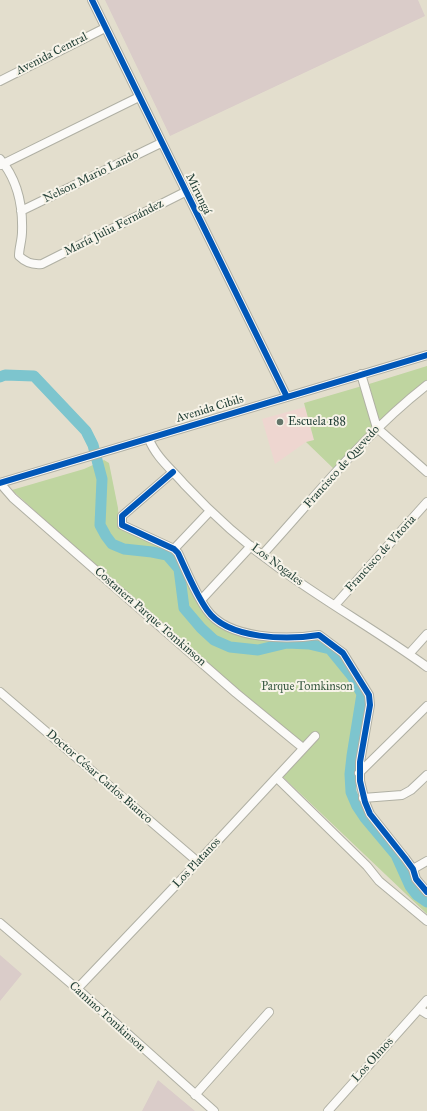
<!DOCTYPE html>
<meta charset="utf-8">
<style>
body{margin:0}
canvas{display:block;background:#e3decd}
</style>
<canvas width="427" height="1111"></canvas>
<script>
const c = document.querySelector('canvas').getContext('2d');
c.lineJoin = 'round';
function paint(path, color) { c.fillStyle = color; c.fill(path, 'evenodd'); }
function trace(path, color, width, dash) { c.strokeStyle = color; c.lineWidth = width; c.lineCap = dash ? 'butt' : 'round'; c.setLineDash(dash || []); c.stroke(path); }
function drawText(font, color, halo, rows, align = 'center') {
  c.font = font + ' "IM FELL Great Primer",serif'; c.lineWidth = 4; c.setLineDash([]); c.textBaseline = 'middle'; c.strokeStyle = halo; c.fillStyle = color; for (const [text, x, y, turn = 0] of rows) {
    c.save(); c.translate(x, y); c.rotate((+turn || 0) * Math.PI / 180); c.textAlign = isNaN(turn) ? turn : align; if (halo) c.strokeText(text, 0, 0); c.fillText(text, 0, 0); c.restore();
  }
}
const built = new Path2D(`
 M305,407L314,440L306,442L275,464L262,419Z`);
const industrial = new Path2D(`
 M105,0H418L425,16L170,136Z
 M0,955L22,974L0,1001Z
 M158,1080L195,1111H142Z`);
const green = new Path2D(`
 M427,366V381L382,420L378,418L369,384Z
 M362,386L374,428L335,470L306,442L314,440L304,403Z
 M104,460L109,463L118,508L119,524L170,551L177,559L201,608L213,622L233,632L322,640L343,655L366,696L363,725L355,757L354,793L360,807L404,861L417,889L427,896V914L283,777L308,747L228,684L157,622L12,490L84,469Z`);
const river = new Path2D(`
 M0,377L5,375L34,376L86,431L93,445L102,479L100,525L106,536L112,544L124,549L152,552L167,555L179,569L184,608L201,628L214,640L230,647L258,650L287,643L309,644L330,649L352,676L362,694L352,756L350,774L351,792L357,806L365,818L396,855L410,886L417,895L427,902`);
const minor = new Path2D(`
 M92,0L287,397
 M0,81L105,28
 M0,159C17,179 23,206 22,232C22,240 19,248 19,256C26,263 33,265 42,264L185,192
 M1,165L139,97
 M21,211L161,143
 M361,374L377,428L427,472
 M149,439C155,456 172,470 184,484C213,515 244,543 279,568C327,603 379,632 427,667
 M173,472L122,516V525L174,549L178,553C187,572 195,593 207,610C228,640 288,640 319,635L343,653L369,695L370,705L360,762V781L365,802L370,814L405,858L413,869L416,879L427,892
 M0,483L427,355
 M0,483L13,498L236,693L303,748
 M174,549L210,511
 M262,555C315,497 365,433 427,385
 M201,600L251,546
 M335,605L427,502
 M409,654L427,634
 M0,692L198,862
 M359,773L427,706
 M277,778L367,866L379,881L427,921
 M363,798L402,795L411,790L427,775
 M413,869L427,861
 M0,923L82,993L214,1111
 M77,989L197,863L315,736
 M419,1009L427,1014
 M195,1095L269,1012
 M328,1111L427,1000`);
const cycleway = new Path2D(`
 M92,0L287,397
 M173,472L122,516V525L174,549L178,553C187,572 195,593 207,610C228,640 288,640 319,635L343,653L369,695L370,705L360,762V781L365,802L370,814L405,858L413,869L416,879L427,892
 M0,483L427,355`);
const markers = [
 [280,422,4,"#64756a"]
];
const streetNames = [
 ["Avenida Central",52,54,-27],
 ["Nelson Mario Lando",91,177,-26],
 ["Mirungá",198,194,64],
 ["María Julia Fernández",114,228,-27],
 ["Avenida Cibils",210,409,-17],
 ["Francisco de Quevedo",342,467,-48],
 ["Francisco de Vitoria",381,554,-48],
 ["Los Nogales",277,565,37],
 ["Costanera Parque Tomkinson",150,617,41],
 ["Doctor César Carlos Bianco",99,777,41],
 ["Los Platanos",197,863,-47],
 ["Camino Tomkinson",107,1017,42],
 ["Los Olmos",373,1060,-48]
];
const poiNames = [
 ["Escuela 188",288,422]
];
const parkNames = [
 ["Parque Tomkinson",307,687]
];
paint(built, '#eed6d0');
paint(industrial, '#daccc9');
paint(green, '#bfd5a0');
trace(river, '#7dc5ce', 11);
trace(minor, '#b0b0a4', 10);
trace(minor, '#fbfaf8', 8);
trace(cycleway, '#0057b8', 6);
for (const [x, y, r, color] of markers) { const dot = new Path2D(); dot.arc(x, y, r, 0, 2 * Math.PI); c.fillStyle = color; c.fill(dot); trace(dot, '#f7f3e8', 1.5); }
drawText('12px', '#1f3d34', '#f7f3e8', streetNames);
drawText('12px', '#1f3d34', '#f7f3e8', poiNames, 'left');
drawText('12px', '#395a42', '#f7f3e8', parkNames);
</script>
